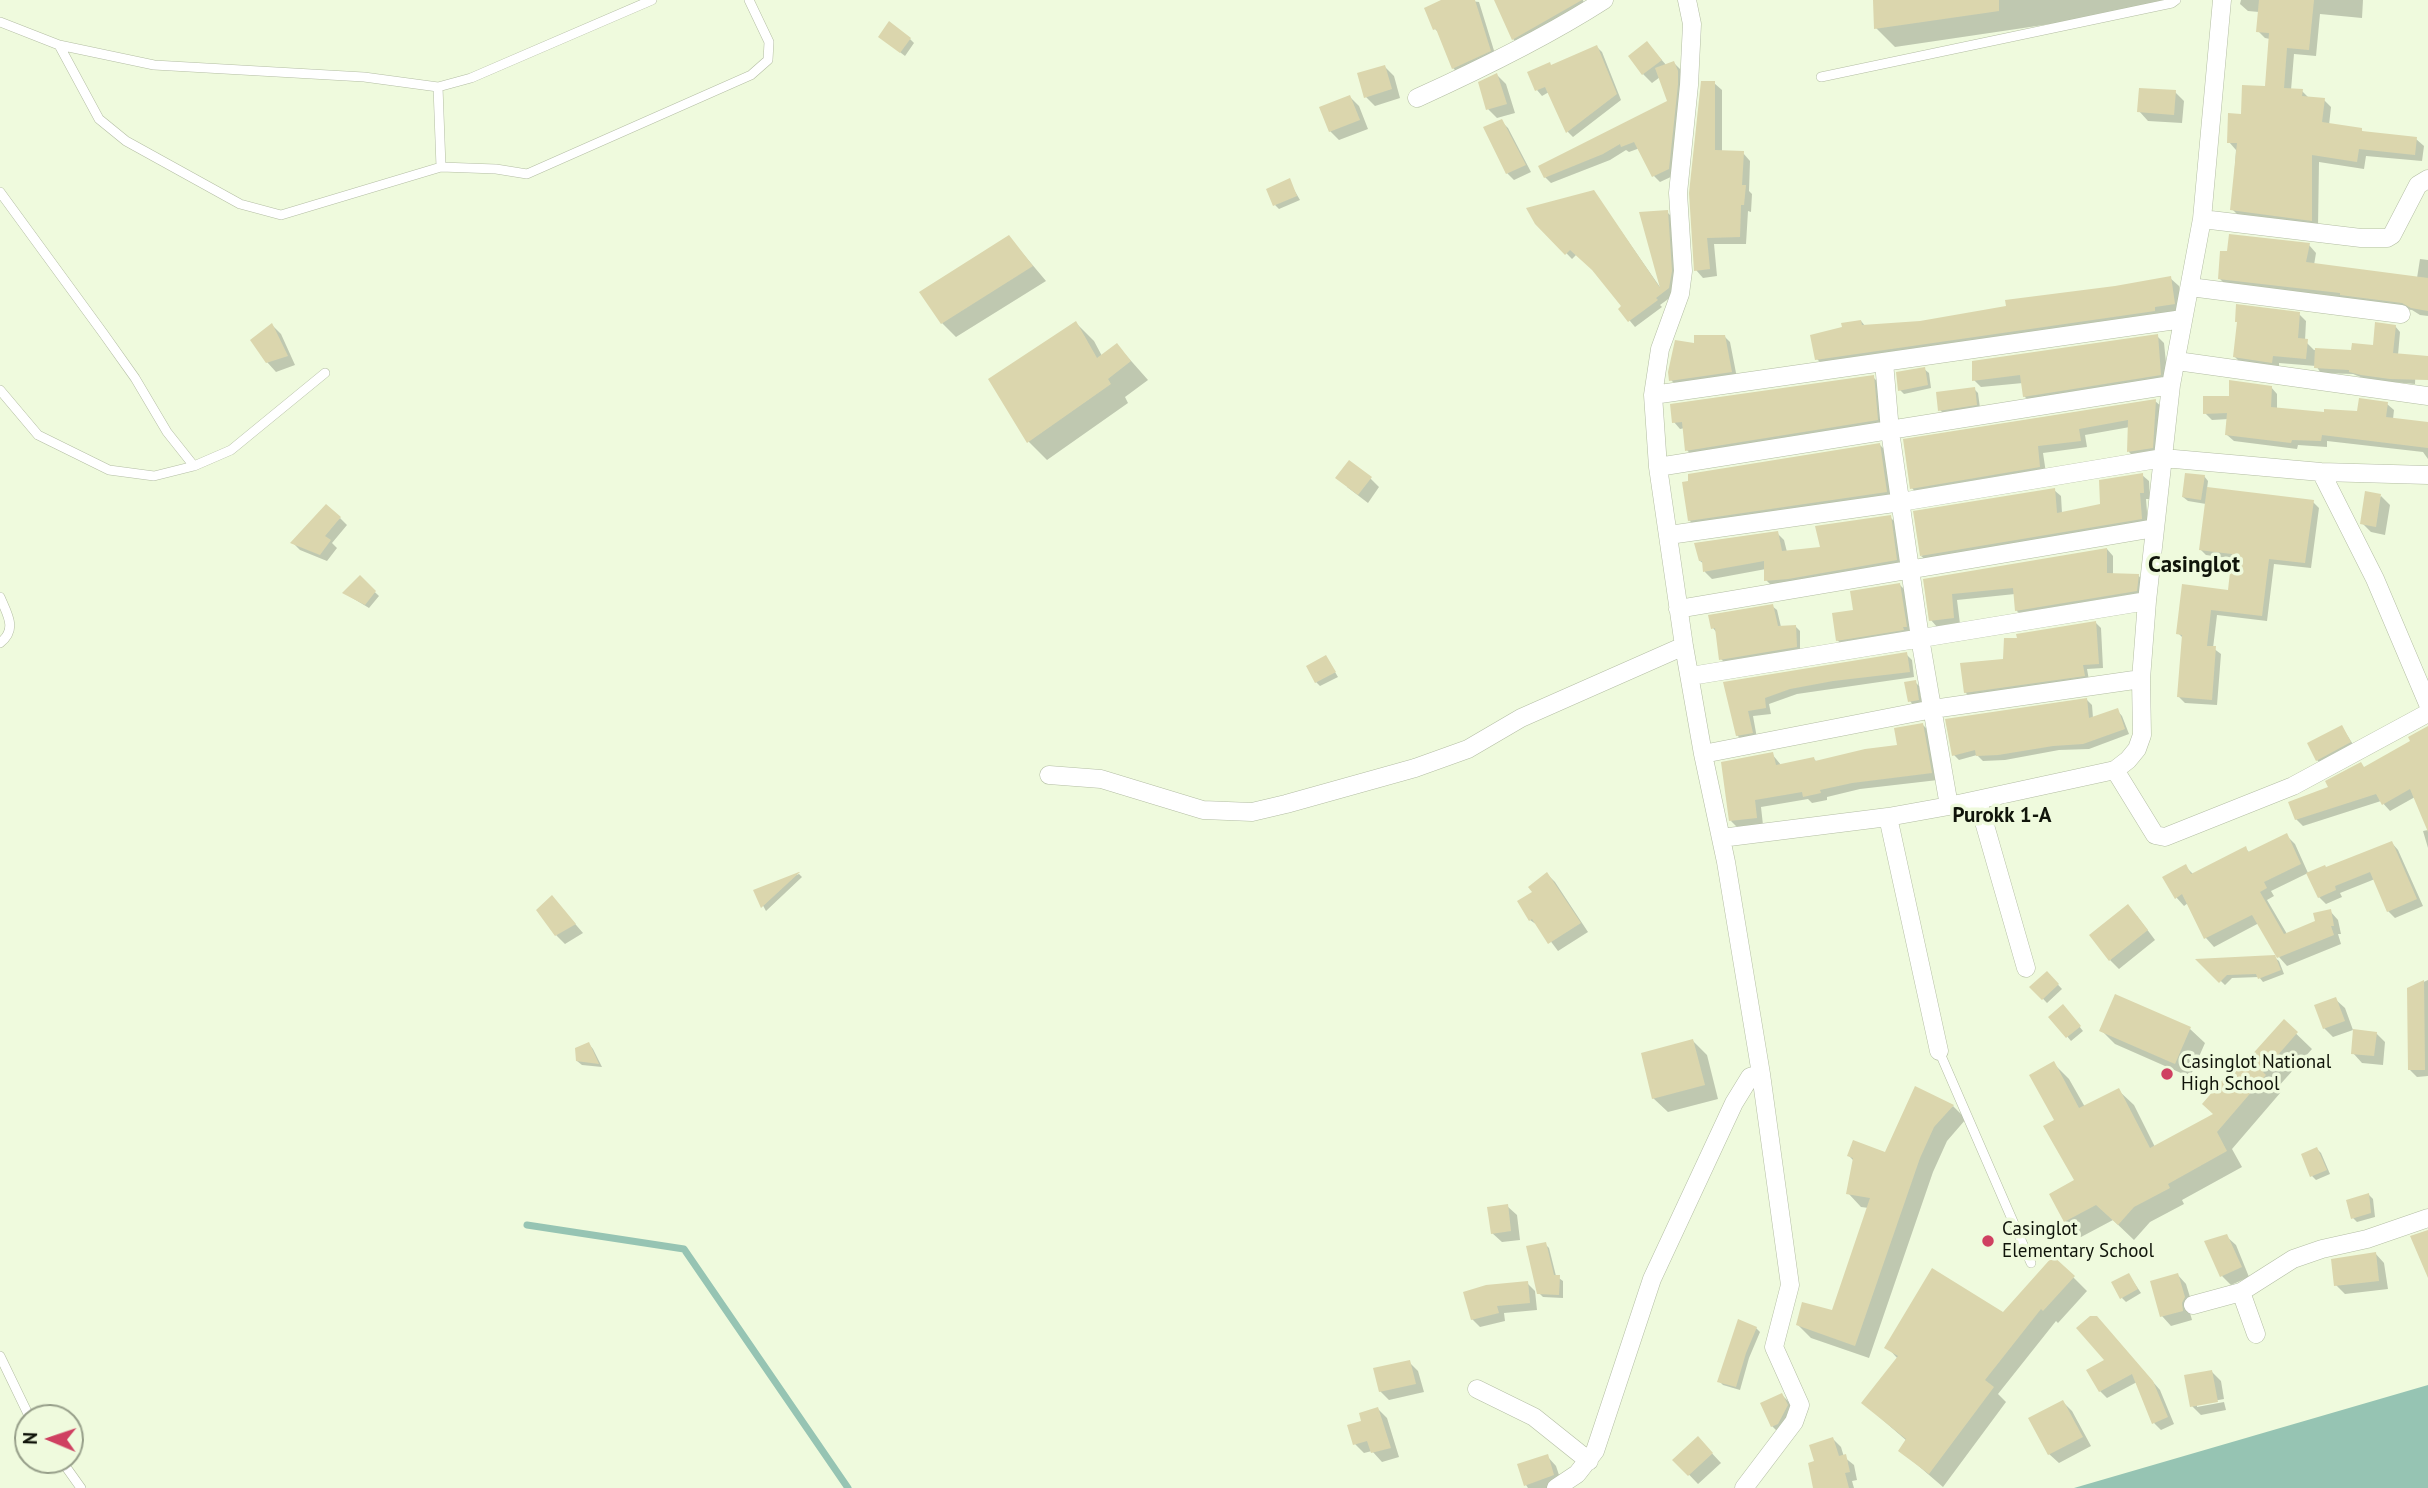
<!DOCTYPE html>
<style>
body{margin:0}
#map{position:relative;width:2428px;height:1488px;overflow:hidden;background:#effadd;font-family:"PT Sans",sans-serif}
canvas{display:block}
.north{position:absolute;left:14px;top:1404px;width:70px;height:70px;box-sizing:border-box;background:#effadd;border:2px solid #969e89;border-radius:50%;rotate:272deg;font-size:19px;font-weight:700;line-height:28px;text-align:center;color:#10140a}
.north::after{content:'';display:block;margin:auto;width:24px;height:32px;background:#cf4061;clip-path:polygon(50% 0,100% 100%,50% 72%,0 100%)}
</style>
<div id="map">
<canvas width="2428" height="1488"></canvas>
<div class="north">N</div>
</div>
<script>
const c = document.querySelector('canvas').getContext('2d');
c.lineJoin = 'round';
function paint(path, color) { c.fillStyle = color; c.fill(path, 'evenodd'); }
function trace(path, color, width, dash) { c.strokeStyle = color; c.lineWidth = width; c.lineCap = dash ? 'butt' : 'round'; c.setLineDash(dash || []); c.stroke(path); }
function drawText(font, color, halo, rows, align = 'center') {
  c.font = font + ' "PT Sans",sans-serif'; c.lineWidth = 7; c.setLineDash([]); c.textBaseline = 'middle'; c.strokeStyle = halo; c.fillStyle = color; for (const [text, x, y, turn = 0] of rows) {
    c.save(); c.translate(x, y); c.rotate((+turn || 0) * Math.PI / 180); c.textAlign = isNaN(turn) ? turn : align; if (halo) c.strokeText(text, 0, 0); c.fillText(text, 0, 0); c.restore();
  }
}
const water = new Path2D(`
 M2428,1385V1488H2074Z`);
const shadow = new Path2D(`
 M1463,0L1479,2L1496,57L1459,74L1453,68L1440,34L1435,29L1426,9Z
 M1496,0H1583L1585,8L1520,45L1513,39Z
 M1875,0H2166L2165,7L1895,47L1876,28Z
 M2241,0H2363L2362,18L2320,14L2316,56L2294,54L2291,90L2302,91L2309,98L2324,100L2331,107L2329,125L2361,130L2365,133L2416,139L2424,146L2422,161L2366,156L2364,169L2319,162L2318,227L2239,216L2232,209L2236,150L2229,142L2243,116L2267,88L2270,39L2265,38L2258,31L2259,12L2248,11L2240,4Z
 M910,39L914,43L905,56L884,40Z
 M1647,43L1667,66L1674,63L1680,69L1684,79L1675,175L1660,182L1654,176L1640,148L1629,152L1626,150L1610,160L1551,183L1545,177L1670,102L1660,77L1652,83L1643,74Z
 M1597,47L1602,52L1621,100L1573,137L1568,132L1549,92L1542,96L1537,90L1552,67Z
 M1385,67L1394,76L1400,98L1375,106L1366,97Z
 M1497,75L1506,84L1515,113L1497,118L1488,109Z
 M1714,83L1722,90V152L1743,153L1750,161L1749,191L1752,194L1751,212L1748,211L1746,244H1714L1717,276L1703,278L1696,270Z
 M2175,92L2184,101L2182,123L2148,121L2139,111Z
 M1350,97L1359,106L1368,129L1339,140L1330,131Z
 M1501,121L1508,128L1531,172L1514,180L1507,173Z
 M1289,181L1300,200L1279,209L1275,205Z
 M1594,192L1662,290L1667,212L1673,218L1677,278L1675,294L1660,305L1662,307L1635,327L1620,309L1623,307L1594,270L1577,254L1572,259L1536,222Z
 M1009,237L1046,281L956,337L942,323Z
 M2309,245L2316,253L2314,265L2417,278L2420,259L2428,260V316L2420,315L2412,310L2227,286L2219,278Z
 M2170,278L2179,286L2182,312L1826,368L1817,359L1844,329L1861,321L1866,327L1920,322Z
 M2299,314L2306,321L2305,341L2314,350L2353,351L2375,347L2395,326L2400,332L2398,355L2416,361L2415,384L2368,380L2353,374L2321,373L2316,366L2279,363V369L2242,364L2235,357L2238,323L2237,322Z
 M1076,323L1094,341L1102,356L1117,345L1148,380L1125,397L1128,403L1047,460L1029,442L991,379Z
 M272,325L281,334L295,365L276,372L267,362Z
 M1724,336L1730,342L1737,378L1677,386L1671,380L1695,345Z
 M2157,336L2164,343L2168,382L2032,404L2024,396L2023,383L1981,387L1974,380Z
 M1924,369L1929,373L1931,388L1904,394L1900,390Z
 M1873,377L1879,383L1883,426L1693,457L1687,450L1685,428L1680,429L1674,422Z
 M2271,387L2277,394V410L2326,414L2359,413L2387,404L2394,410L2393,419L2428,424V459L2423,452L2327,441V447L2298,445L2297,449L2234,441L2227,435L2229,419L2212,420L2205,413L2230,397Z
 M1974,389L1978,393L1980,408L1944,414L1940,410Z
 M2155,401L2162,407L2159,454L2135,458L2129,452L2130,427L2085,435L2087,447L2043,453L2046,473L1918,495L1912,488Z
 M1880,445L1887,452L1894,499L1696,527L1689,520L1690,483Z
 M2142,475L2149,481L2150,499H2146L2148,525L1928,562L1921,556L2054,490L2061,496L2062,513L2101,505Z
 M2204,476L2208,481L2207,489L2313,502L2319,508L2311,568L2274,564L2267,621L2217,615L2213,648L2221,654L2217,705L2185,703L2179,697L2184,639L2178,633L2229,592L2234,559L2206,555L2200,549L2206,504L2188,501L2183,497Z
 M1370,478L1379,487L1368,503L1347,487Z
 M2381,496L2390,505L2385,535L2371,532L2362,523Z
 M1890,517L1897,524L1903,567L1773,587L1766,580V569L1712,579L1705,572L1704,564L1700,561L1777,533L1784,540L1787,552L1823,549Z
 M340,518L347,525L332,543L337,548L327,561L300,550L293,543Z
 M2107,549L2113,556V575H2138L2144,582L2142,597L2023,617L2016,610L2015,594L1957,600L1960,624L1937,627L1931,620L1925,580Z
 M360,578L379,596L369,608L344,593Z
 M1900,585L1906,591L1912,633L1844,646L1837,640L1855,611Z
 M1772,606L1777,610L1781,627H1796L1800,631V651L1725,663L1721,659L1717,633L1713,628Z
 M2096,623L2101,628L2103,668L2087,669L2089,680L1970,697L1965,692L2005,661L2019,640Z
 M1906,654L1912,660L1914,677L1797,694L1769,704L1771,714L1753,716L1757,738L1743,741L1737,735L1725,684Z
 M1326,657L1338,677L1320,686L1316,682Z
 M1915,682L1919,686L1922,704L1914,706L1910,701Z
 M2087,700L2092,705L2093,718L2117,710L2122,716L2129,734L2089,749L2059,750L2005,760L1983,761L1977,755L1959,760L1954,755Z
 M1922,724L1930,732L1938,780L1860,789L1827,797V800L1812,803L1808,799L1761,807L1763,825L1738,828L1731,821L1772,754L1781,765L1814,759L1817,762L1899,746Z
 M2342,727L2354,746L2321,764L2317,760Z
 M2428,734V828L2415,797L2390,811L2381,801L2303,826L2296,819L2331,788Z
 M2428,830V848L2423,831Z
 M2286,835L2295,844L2308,873L2271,891L2274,896L2267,900L2287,934L2317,922L2330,911L2338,920L2341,934H2338L2341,944L2287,966L2279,957L2259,923L2214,947L2206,938L2188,903L2184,906L2176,897L2185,866L2194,875L2245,848L2250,853Z
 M2392,843L2398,850L2423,906L2395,918L2388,911L2375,879L2340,893L2342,897L2326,904L2319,897L2327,869Z
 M799,874L802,877L766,911L755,891Z
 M1547,874L1555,882L1588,932L1558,951L1540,927L1530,920L1535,893Z
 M552,897L583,933L565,944L556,935Z
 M2137,916L2155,940L2119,969L2110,960Z
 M2274,957L2279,961L2284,974L2263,982L2259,977L2232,978L2225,985L2199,960Z
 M2047,973L2062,989L2047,1003L2032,987Z
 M2428,980V1076L2417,1077L2410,1070L2408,989Z
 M2116,996L2190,1029L2205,1043L2190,1077L2115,1044L2101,1030Z
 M2335,999L2345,1008L2353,1030L2333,1037L2324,1028Z
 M2067,1011L2083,1031L2071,1041L2051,1017Z
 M2284,1022L2312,1049L2277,1088L2281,1092L2232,1149L2242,1167L2182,1200L2184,1204L2150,1222L2134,1240L2113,1220L2081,1237L2065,1221L2051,1194L2077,1181L2056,1120L2053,1063L2069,1079L2085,1107L2118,1090L2134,1105L2155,1147L2216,1115L2248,1061Z
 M2376,1033L2385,1042L2383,1065L2362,1063L2353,1053Z
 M1693,1041L1707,1055L1718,1099L1668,1112L1653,1098Z
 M589,1044L593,1049L602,1067L582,1065L577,1061Z
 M1953,1106L1966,1119L1947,1141L1933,1172L1869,1358L1811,1338L1798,1325L1833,1312L1869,1208L1861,1207L1848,1193L1854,1161L1849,1156L1886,1154Z
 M2317,1149L2321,1153L2330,1174L2316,1180L2312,1176Z
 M2369,1195L2373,1199L2375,1217L2357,1222L2353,1218Z
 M1507,1206L1517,1215L1520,1240L1502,1242L1492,1233Z
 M2226,1236L2236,1245L2249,1277L2231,1285L2222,1276Z
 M1545,1244L1549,1248L1556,1276L1563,1281V1298L1543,1297L1539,1293Z
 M2375,1253L2384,1263L2388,1289L2345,1294L2336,1285Z
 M2177,1274L2186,1284L2193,1307L2190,1313L2192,1320L2171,1326L2162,1316Z
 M2129,1275L2141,1293L2126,1302L2122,1298Z
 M2073,1277L2087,1291L2058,1323L2056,1321L1998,1394L2006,1402L1943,1487L1900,1450L1907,1441L1863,1403L1898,1359L1887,1347L2004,1314Z
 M1527,1283L1535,1291L1537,1310L1504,1313L1505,1321L1480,1327L1472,1319Z
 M2104,1325L2160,1390L2174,1424L2161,1430L2154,1423L2137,1382L2107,1398L2100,1391L2089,1371L2107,1361Z
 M1756,1328L1760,1332L1749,1358L1740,1390L1723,1385L1719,1381Z
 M1409,1362L1418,1371L1424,1392L1389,1400L1380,1391Z
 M2212,1372L2221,1381L2224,1399L2197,1404V1407L2224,1402L2226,1410L2201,1415L2192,1406Z
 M1782,1395L1791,1404L1781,1435L1772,1426Z
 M2063,1402L2072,1411L2091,1446L2059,1463L2049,1454Z
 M1378,1409L1387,1418L1399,1457L1382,1462L1372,1451L1364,1453L1355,1444L1364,1422Z
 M1833,1439L1841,1447L1844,1457L1854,1465L1857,1480L1852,1481L1854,1488H1815L1816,1463Z
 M1707,1448L1721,1463L1698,1484L1675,1460Z
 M1547,1456L1556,1466L1562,1484L1553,1488H1528L1526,1485Z`);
const stream = new Path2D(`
 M527,1225L684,1249L848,1488`);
const building = new Path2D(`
 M1441,0H1475L1491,51L1452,69L1436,29L1433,30L1424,8Z
 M1494,0H1582L1512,40Z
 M1873,0H1999V11L1874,29Z
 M2259,0H2314L2309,50L2287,48L2284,88L2303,89L2302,96L2325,98L2322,122L2362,128V131L2417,137L2415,155L2359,149L2357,162L2312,155V221L2230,210L2237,143H2227L2228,113L2241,114L2242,85L2265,86L2269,33L2256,32Z
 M889,21L911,38L900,53L878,37Z
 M1647,41L1662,60L1642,75L1628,56Z
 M1597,45L1617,94L1566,133L1545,87L1535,91L1527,72L1550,62L1551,65Z
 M1674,61L1678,71V84L1669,169L1652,177L1634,142L1621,147L1620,144L1603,154L1544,178L1538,166L1667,101L1655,68Z
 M1385,65L1392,89L1364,98L1357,73Z
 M1497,73L1507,104L1486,110L1478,82Z
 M1701,81H1715V150L1744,151L1742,185H1746L1744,205H1741L1740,237L1707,238L1710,269L1694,271L1689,193Z
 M2139,88L2176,90L2174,115L2137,112Z
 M1350,95L1360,120L1329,132L1319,107Z
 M1502,119L1526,165L1506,174L1483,127Z
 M1290,178L1297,196L1273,206L1266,189Z
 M1594,190L1660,288L1639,212L1668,210L1672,271L1669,288L1656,298L1658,300L1628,322L1618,309L1621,306L1592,270L1570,250L1565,255L1535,224L1526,208Z
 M2229,234L2310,243L2306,262L2428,278V311L2411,308L2402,303L2340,295V293L2218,279L2220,251H2227Z
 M1009,235L1033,266L941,324L919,292Z
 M2171,276L2175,304L2155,307V311L1815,360L1810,335L1842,327L1841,323L1861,320L1862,325L1920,321L2006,306L2005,300L2115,286Z
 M2236,304L2300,312L2298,338L2308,339L2306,359L2273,356L2272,363L2233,357L2237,322H2235Z
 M1076,321L1097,358L1117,343L1131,361L1108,379L1111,384L1027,443L988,379Z
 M2375,322L2396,325L2393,353L2428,356V380L2390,379L2361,375L2349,372V370L2314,368L2315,348L2351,350L2352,343L2373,345Z
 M272,323L288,356L266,363L250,340Z
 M2158,334L2161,375L2023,397L2020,375L1972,381V361Z
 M1694,335H1725L1732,372L1669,381L1668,372L1675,340L1694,343Z
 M1925,367L1928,385L1898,391L1896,372Z
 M1874,375L1878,420L1685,451L1682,422L1672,423L1670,404Z
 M2229,380L2272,386L2271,407L2324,412V409L2357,411L2359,398L2388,402L2386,417L2428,422V448L2322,435L2321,441L2292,440L2291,443L2225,435L2227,413L2203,414V396H2229Z
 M1975,387L1977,405L1938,411L1936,392Z
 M2156,399L2153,448L2127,452L2128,420L2079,429L2081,441L2038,446L2040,467L1910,489L1903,439Z
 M1880,443L1887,492L1688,521L1682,482L1688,481V474Z
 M1349,460L1372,477L1358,495L1335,478Z
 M2143,473L2144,493H2140L2142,519L1920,556L1913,511L2055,488L2057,513L2100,504L2099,480Z
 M2185,473L2205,475L2201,500L2182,497Z
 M2207,487L2314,500L2305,563L2269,559L2262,616L2211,610L2207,646H2216L2212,700L2177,697L2182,635L2176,634L2182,584L2228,590L2232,554L2199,550Z
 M2365,491L2381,494L2376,527L2360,524Z
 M326,504L341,517L325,536L331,540L320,555L290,543Z
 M1891,515L1897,560L1788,579L1764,581V561L1703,572L1702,561H1699L1694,543L1778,531L1782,551L1820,547L1815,526Z
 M2107,548V573L2139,574L2137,591L2015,611L2013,588L1952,594L1954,618L1929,621L1923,579Z
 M360,575L376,591L365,605L342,593Z
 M1900,583L1907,627H1903L1904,630L1836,641L1832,613L1853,610L1850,591Z
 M1773,604L1778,626L1796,625L1797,647L1719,660L1715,628L1711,629L1708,615Z
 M2096,621L2099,664L2083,665L2085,676L1964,693L1960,663L2003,659L2004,638H2017L2016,634Z
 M1907,652L1910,672L1833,681L1790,689L1765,698L1766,708L1748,711L1753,733L1736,736L1723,682Z
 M1326,655L1336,672L1315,683L1306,666Z
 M1916,680L1919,700L1908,702L1904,682Z
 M2087,698L2089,718L2118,708L2125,729L2083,744L2053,746L1998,755L1976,756L1975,750L1952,756L1945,719Z
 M1923,723L1932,773L1852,783L1820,790L1821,793L1803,797L1802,792L1755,800L1757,818L1729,821L1721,762L1773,752L1776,765L1814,757L1815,761L1865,749L1897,745L1894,728Z
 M2342,725L2351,742L2316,761L2307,743Z
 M2428,726V832L2410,789L2382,805L2376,794L2295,820L2288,802L2328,787L2325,781L2361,762L2364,767L2410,741L2408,737Z
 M2287,833L2301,864L2264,882L2267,888L2260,892L2284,934L2315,921L2313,913L2331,909L2334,926H2331L2334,935L2277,958L2252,915L2204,939L2182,894L2175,899L2162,877L2186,864L2191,874L2246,846L2248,852Z
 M2392,841L2417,899L2387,912L2370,872L2335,886L2336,890L2318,898L2306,873L2325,865L2326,867Z
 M799,872H800L761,908L753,890Z
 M1547,872L1581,923L1548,944L1532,919L1529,921L1517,901L1532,892L1528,887Z
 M552,895L576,924L555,936L536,910Z
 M2128,904L2148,930L2109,961L2089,935Z
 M2275,955L2281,970L2258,979L2256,974L2227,975L2219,983L2195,959Z
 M2047,971L2059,984L2042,1000L2029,987Z
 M2424,980L2425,1070H2408L2407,988Z
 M2115,994L2191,1027L2175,1064L2099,1031Z
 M2336,997L2345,1021L2323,1029L2314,1005Z
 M2063,1004L2081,1026L2066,1038L2048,1017Z
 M2284,1019L2298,1032L2263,1072L2266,1075L2217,1132L2227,1151L2168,1184L2170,1188L2134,1207L2118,1225L2096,1205L2064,1222L2049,1194L2074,1180L2043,1126L2054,1120L2029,1075L2054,1061L2079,1108L2119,1088L2150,1148L2213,1114L2202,1104L2244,1055L2248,1059Z
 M2353,1029L2377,1032L2374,1056L2351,1054Z
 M1693,1039L1705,1085L1652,1099L1641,1053Z
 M589,1042L599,1064L576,1061L575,1048Z
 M1915,1086L1954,1105L1934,1127L1920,1158L1855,1346L1796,1325L1802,1302L1832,1310L1870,1198L1846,1194L1853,1158L1847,1156L1853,1140L1885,1152Z
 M2317,1147L2327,1170L2310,1177L2301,1154Z
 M2369,1193L2371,1213L2351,1219L2346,1200Z
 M1508,1204L1511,1231L1491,1234L1487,1207Z
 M2428,1230V1278L2410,1236Z
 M2227,1234L2242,1267L2220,1277L2204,1241Z
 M1546,1242L1554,1275H1560L1559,1295L1537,1294L1526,1246Z
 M2376,1252L2379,1281L2334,1286L2331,1259Z
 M2053,1256L2075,1276L2043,1311L2041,1309L1985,1380L1994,1387L1929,1474L1898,1451L1906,1439L1861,1403L1898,1356L1884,1348L1932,1268L2003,1312Z
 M2129,1273L2138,1289L2120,1299L2111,1282Z
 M2178,1273L2185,1297L2182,1303L2183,1311L2160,1317L2150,1281Z
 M1528,1281L1530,1303L1497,1306L1499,1313L1471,1320L1463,1292L1486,1285Z
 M2090,1316H2097L2153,1381L2168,1417L2152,1424L2132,1374L2099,1392L2086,1370L2104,1360L2076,1328Z
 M1738,1319L1757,1327L1746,1353L1736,1387L1717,1382Z
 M1410,1360L1416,1384L1379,1392L1373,1368Z
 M2212,1370L2218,1402L2190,1407L2184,1375Z
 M1782,1393L1788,1405L1778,1424L1771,1427L1760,1403Z
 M2063,1400L2083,1437L2048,1455L2028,1418Z
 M1378,1407L1391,1448L1371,1453L1367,1441L1353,1445L1347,1425L1361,1421L1359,1413Z
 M1698,1436L1713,1453L1688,1476L1672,1460Z
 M1833,1437L1839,1456L1846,1454L1850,1472L1845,1473L1849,1488H1813L1808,1463L1814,1461L1809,1445Z
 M1548,1454L1554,1475L1524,1486L1517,1464Z`);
const lane = new Path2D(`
 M0,22L59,45L154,65L364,77L438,87L471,78L652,0
 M59,45L99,119L126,141L240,204L281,215L441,167L496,169L527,174L751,75L768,60L769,42L749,0
 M1821,77L2172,3L2176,0
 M438,87L441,167
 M0,192L103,333L135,378L167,432L194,466L231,450L325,373
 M0,390L38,435L109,470L154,476L194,466
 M0,597C7,614 18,629 0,643
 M1939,1051L2031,1263
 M0,1356L30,1418
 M61,1460L81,1488`);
const street = new Path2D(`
 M1687,0L1692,24L1689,85L1678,193L1683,271L1680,294L1660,349L1653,395L1658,467L1684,646L1703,754L1726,862L1761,1074L1790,1285L1774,1347L1800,1405L1794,1422L1744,1488
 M1417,98C1481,69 1545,38 1604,0
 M2202,219L2361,238H2387L2392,235L2418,185L2428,179
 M2190,287L2401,314
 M2177,361L2428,396
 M1884,362L1890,431L1920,638L1949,806
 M1653,395L2183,319
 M1658,467L2171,385
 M2321,472L2375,579L2428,704
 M1669,535L1901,502L2163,458L2321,472L2428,475
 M1678,609L2155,528
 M1691,676L2147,601
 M1703,754L1933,709L2141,679
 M2115,770L2155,835L2165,837L2293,786L2428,713
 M1049,775L1101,779L1203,810L1252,812L1286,804L1415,768L1468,749L1521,718L1684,646
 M1978,801L2026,968
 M1888,817L1939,1051
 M1721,838L1888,817L1949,806L2115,770L2128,760L2137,749L2142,735L2141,679L2147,601L2171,385L2202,219L2222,0
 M2241,1292L2256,1334
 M2193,1305L2241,1292L2293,1259L2322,1249L2367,1239L2428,1218
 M1477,1389L1534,1417L1589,1461
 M1556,1488L1577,1474L1595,1451L1652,1279L1734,1103L1750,1077L1761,1074`);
const markers = [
 [2167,1074,7,"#cf4061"],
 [1988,1241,7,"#cf4061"]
];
const poiNames = [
 ["Casinglot National",2181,1063],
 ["High School",2181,1085],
 ["Casinglot",2002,1230],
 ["Elementary School",2002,1252]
];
const neighbourhoodNames = [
 ["Purokk 1-A",2002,816]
];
const quarterNames = [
 ["Casinglot",2194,565]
];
paint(water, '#96c4b3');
paint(shadow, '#0003');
trace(stream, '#96c4b3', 7);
paint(building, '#dbd6ad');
trace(lane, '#b3bda3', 10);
trace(street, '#b3bda3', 19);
trace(lane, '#fff', 9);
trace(street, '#fff', 18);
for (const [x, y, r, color] of markers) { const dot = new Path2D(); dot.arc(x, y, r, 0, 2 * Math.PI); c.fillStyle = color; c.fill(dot); trace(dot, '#effadd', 2.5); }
drawText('19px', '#10140a', '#effadd', poiNames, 'left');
drawText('bold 21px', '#10140a', '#effadd', neighbourhoodNames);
drawText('bold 23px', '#10140a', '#effadd', quarterNames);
</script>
